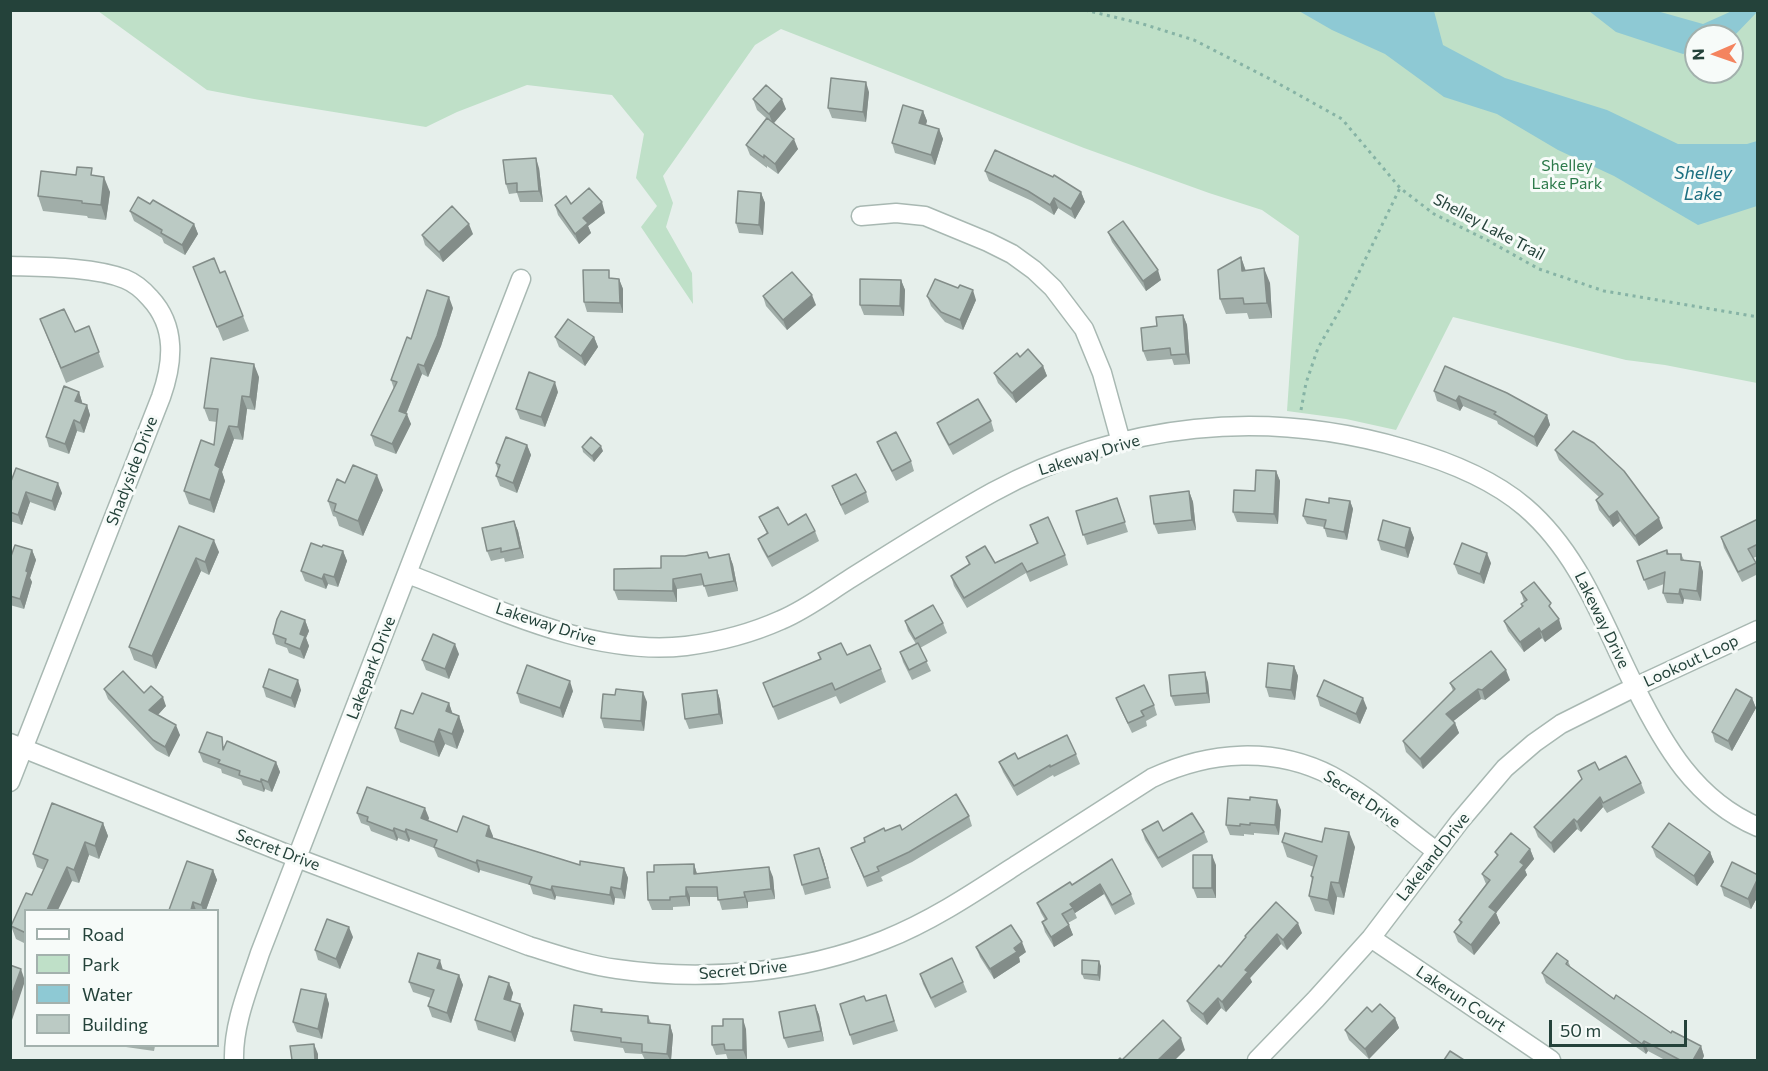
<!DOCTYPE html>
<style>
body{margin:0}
#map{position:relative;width:1768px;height:1071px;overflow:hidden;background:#e6efeb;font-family:Commissioner,sans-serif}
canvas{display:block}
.frame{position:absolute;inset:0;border:12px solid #24423a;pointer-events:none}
.legend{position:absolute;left:24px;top:909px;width:195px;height:138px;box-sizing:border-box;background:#f7fbf9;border:2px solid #a3b1ad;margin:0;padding:8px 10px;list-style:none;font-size:18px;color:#24423a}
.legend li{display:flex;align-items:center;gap:12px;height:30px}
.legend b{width:30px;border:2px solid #a3b1ad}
.north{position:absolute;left:1684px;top:24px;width:60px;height:60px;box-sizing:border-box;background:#f7fbf9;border:2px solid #a3b1ad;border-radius:50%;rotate:268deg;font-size:16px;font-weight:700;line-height:24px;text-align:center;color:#24423a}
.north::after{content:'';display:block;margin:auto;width:21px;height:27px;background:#f4845f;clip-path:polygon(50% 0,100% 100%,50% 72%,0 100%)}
.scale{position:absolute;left:1549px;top:1020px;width:138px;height:27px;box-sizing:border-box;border:3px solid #24423a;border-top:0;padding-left:8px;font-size:18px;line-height:21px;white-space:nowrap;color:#24423a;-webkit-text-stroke:4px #f7fbf9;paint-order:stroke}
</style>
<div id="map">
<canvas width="1768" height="1071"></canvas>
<div class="frame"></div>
<ul class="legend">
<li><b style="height:8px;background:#fff"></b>Road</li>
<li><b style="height:16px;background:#bfe0c8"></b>Park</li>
<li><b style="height:16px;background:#8ec9d4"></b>Water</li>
<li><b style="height:16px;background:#bbcac4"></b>Building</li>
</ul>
<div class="north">N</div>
<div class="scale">50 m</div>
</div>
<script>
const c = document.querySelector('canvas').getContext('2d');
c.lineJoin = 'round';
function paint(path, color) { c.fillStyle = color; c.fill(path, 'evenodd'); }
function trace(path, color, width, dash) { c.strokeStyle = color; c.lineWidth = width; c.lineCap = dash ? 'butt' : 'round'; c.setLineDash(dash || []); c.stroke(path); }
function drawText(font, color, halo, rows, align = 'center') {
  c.font = font + ' Commissioner,sans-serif'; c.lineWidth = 6; c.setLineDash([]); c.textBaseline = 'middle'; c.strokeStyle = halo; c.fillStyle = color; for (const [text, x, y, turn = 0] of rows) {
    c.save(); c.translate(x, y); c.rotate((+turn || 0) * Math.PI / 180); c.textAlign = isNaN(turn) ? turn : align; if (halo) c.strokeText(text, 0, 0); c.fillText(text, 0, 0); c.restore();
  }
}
const green = new Path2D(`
 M98,11H1757V383L1665,365L1626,360L1453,317L1396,430L1346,419L1287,411L1299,236L1262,210L1209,193L1084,148L781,29L755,45L663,176L673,203L666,227L692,273L693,304L641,227L657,206L636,178L644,134L612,95L527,85L457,112L426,127L254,99L207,90ZM1696,36H1732V72H1696Z`);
const water = new Path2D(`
 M1299,11H1434L1443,45L1505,78L1607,110L1678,144H1747L1757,141V206L1698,225L1614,176L1558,150L1497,114L1444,97L1385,54L1332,30Z
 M1589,11H1657L1703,24L1732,11H1758L1734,36H1696V49L1683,54L1616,32Z`);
const path = new Path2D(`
 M1085,10L1143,24L1194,40L1272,80L1342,119L1400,188L1434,214L1487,240L1539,269L1604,291L1758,317
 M1301,410L1306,383L1318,348L1345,301L1400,188`);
const minor = new Path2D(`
 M861,216L896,213L925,216L988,242L1012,254L1034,270L1053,288L1084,329L1102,373L1121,442
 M10,266C44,267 94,267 125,279C135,283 143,290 150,298C177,327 173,363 161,397L10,782
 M408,574C494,607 592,657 686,646C717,642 752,633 781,620C805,610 826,594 848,580C896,550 944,519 993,492C1122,422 1265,408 1405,449C1447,461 1491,478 1525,507C1581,555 1603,624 1635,687L1561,724L1534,743L1505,768L1460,821L1371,938L1316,999L1257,1060
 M1758,630L1635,687C1664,745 1695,800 1758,827
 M10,743L297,858L529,946C558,955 587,965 617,969C705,982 801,973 884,940C932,921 975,892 1018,864C1063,835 1107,807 1152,778C1209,751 1274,746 1332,776C1369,796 1402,826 1436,851
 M1371,938L1551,1060
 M234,1060C233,1024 249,987 260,953L521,279`);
const wall = new Path2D(`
 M869,92L866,122L832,118L828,108Z
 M753,99L786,109L774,123L798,149L778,174L767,166V168L750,155L746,145L766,118L757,110Z
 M923,111L927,121L926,125L939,129L943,139L935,165L895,153L892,143Z
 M539,168L543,202H520L517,193L509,194L506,184Z
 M985,171L1081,192L1085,202L1075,219L1058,208L1054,215L1032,201L989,181Z
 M76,175L94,176L110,192L106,220L88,218L87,216L43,211L38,196Z
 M761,193L765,203L763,235L739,233L736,223Z
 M150,204L194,224L198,234L185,255L164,243L162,238L134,221L130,211Z
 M571,204L605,213L588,226L591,233L579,244L558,215L555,205Z
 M1108,232L1161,280L1146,291L1112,242Z
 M473,234L443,262L425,245L422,235Z
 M1241,257L1246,271L1270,283L1272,318L1249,319L1247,313L1226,314L1220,299Z
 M193,267L220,273L243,316L249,331L223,341Z
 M612,279H619L623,289V313L587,312L584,302Z
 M901,280L905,290L904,316L864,315L860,305Z
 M763,296L816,305L787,330L766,306Z
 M927,296L976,300L963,330L945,322L931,306Z
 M453,308L441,346L428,377L422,374L406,414L411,424L396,454L375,446L371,435L394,389L391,380L411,339Z
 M1183,315L1187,325L1190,364L1174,365L1172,359L1147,361L1143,351Z
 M40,319L75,332L89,326L104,367L66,383Z
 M555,337H594L598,347L585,366L559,347Z
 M1020,357L1043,366L1047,376L1016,403L998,383L994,373Z
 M1445,366L1547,415L1550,425L1537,447L1498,424L1497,421L1463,406L1460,411L1437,401L1434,391Z
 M259,377L255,410L247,409L243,440L234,439L222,472L225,481L214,513L189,504L184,491L214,445L217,422L209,421L204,408Z
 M79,392L82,402V403L87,405L90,415L84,433L77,431L69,454L49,447L46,437Z
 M558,392L545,427L520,419L516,409Z
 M991,421L994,431L953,455L941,433L937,423Z
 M877,442L911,461L914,471L896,481L881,452Z
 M527,445L531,455L517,493L500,486L496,476L498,470L496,463Z
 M582,447L603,451L594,462L583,452Z
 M1555,450L1663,528L1639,546L1620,521L1613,527L1599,510L1596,500L1599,497L1559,460Z
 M1276,471L1280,481L1278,524L1237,522L1233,512Z
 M345,483L383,490L363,536L339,526L336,517L333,516L328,501Z
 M10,484L62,493L55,511L30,502L22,525L10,521Z
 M832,486L866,492L869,502L845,515L836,496Z
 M1189,491L1193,502L1196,530L1158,534L1154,524Z
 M1117,498L1128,532L1087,545L1076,511Z
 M1350,501L1353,509L1347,540L1327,537L1324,527L1307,524L1303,516L1329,503Z
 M759,517L815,531L819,541L772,567L762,549L758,539L767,534Z
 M1758,519V556L1753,558L1758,568V574L1742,582L1724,548L1721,537Z
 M514,521L518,531L524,558L505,562L504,558L491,561L487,551Z
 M1030,525L1065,555L1068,565L1030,582L1026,573L967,608L954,586L951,576L969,565L966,557L995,563L1037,544Z
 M179,526L219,552L209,575L201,571L156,669L134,660L129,647Z
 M1410,528L1414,538L1408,558L1381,550L1378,540Z
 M322,547L343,551L347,561L338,587L328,584L326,589L305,581L301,571Z
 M32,550L36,560L30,578L32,582L24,609L10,605V559Z
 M1667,550L1669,554H1681L1684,560L1700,562L1703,572L1701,601L1684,599L1683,604L1667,603L1663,593L1664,584L1648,590L1637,561Z
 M707,552L710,558L729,554L733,565L738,591L708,597L704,585L677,589V602L618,600L614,590L685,556Z
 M1491,563L1484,584L1458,574L1454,564Z
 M1521,592L1554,613L1562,629L1545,642L1542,638L1524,652L1508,631L1504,621L1522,607L1521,604L1524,602Z
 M305,620L309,631L306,638L309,646L304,659L289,653L287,648L276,644L273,634Z
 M905,621L943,623L947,633L920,648L931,671L912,680L903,662L900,652L916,644L908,631Z
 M818,653L847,655L881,669L886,682L840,704L836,696L778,720L763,683L820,660Z
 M459,654L449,679L426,670L422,660Z
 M1294,666L1298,676L1295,700L1269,697L1266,687Z
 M1510,680L1485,700L1481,699L1453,721L1455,723L1459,733L1423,769L1406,752L1403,741L1453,691L1450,683Z
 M1208,682L1210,703L1175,706L1171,696Z
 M263,687L301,690L295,708L266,697Z
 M104,689L144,693L166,706L158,715L180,735L169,757L156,750L108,699Z
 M717,690L720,700L723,724L689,729L685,719Z
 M573,691L563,718L520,703L517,693Z
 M1317,696L1367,708L1360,724L1320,706Z
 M1116,698L1154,705L1157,715L1146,721L1147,726L1132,733L1120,708Z
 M1752,698L1756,708L1732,751L1715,742L1712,732Z
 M647,702L644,731L604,728L601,718Z
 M449,703L452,713L459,716L464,731L457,749L445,744L439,757L400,742L395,728L413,714Z
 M225,746L276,762L280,772L272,792L265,789L264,792L243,785L241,780L222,773L221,769L203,762L199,752Z
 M1076,754L1080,764L1054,777L1053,775L1017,796L1003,772L999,762Z
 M1599,770L1641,783L1645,793L1607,813L1603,807L1581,832L1577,829L1554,853L1538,837L1534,827L1582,779L1578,771Z
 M1281,810L1279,835L1254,833V835L1244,834V836L1230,835L1226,825Z
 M357,813L429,818L428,821L457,832L493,836V838L580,865L624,868L628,878L625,899L615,898L614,905L556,896L555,900L533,894L530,885L480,870L479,873L438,857L434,848L410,839L409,842L398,838L397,841L371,831L369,826L361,823Z
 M969,816L972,826L912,862L881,877L883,881L867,887L851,848L885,831L902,830Z
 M103,823L108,836L99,859L89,855L79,883L72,881L26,910V944L16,939L11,926L32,895L44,870L37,867L33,854Z
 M1142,830L1204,832L1208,842L1162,868L1145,840Z
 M1282,842H1322L1355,847L1344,898L1337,897L1334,915L1315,911L1309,896L1312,880L1311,876L1314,867L1287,857Z
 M1652,847L1710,852L1714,862L1697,886L1656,857Z
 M1530,849L1534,859L1525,870L1527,875L1496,913L1500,923L1474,955L1458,942L1454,932L1460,924L1459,920L1486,884L1482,874L1497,856L1495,852Z
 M823,858L831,888L805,895L802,885Z
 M1112,859L1131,894L1135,904L1115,915L1104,894L1075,913L1077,918L1068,923L1073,935L1054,947L1045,932L1042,922L1045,920L1041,913L1037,903L1072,885Z
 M694,864L697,874L773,877L775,899L748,902V908L722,910L718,897H690V906L673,907V910H652L648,900L654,872Z
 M1216,865V898H1197L1193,888Z
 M213,870L217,880L206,910H169Z
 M1758,875V896L1751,909L1724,896L1721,886Z
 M1302,933L1287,950L1281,944L1250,978L1252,982L1226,1012L1221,1008L1207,1025L1191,1011L1187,1001L1221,967L1246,938L1245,936Z
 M353,937L340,969L318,960L315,950Z
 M976,947L1026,952L1019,957L1020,962L994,979L980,957Z
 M1568,961L1571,968L1614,999L1671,1033L1701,1046L1704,1056L1702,1060H1665L1648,1051L1646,1054L1546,983L1542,973Z
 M1101,966L1100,981L1084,979L1082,974Z
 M443,970L459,975L463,985L451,1023L432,1017L428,1006L431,998L413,992L409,982Z
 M920,974L963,982L967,992L935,1008L923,984Z
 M509,983L513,993L511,1001L520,1004L524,1014L515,1042L478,1030L475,1020Z
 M326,994L329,1004L322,1039L297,1032L293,1022Z
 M886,995L898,1031L853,1045L850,1035L866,1001Z
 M815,1005L819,1015L824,1041L788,1048L784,1038Z
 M602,1009L603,1012L648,1016L651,1023L670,1025L673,1035L671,1060H645L642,1054L625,1053L623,1048L574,1041L571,1031Z
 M1372,1012L1395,1018L1399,1028L1369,1059L1349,1040L1345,1030Z
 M746,1029L747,1060H728L726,1054L716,1055L712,1045Z
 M126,1046H155L154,1051L126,1047Z`);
const shadedWall = new Path2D(`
 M866,82L869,92L866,122L863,112Z
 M782,99L786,109L773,124L769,114Z
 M923,111L927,121L923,133L919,123Z
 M939,129L943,139L935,165L931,155Z
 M794,139L798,149L778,174L775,164Z
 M536,158L539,168L543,202L539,191Z
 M104,177L110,192L106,220L101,205Z
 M1081,192L1085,202L1075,219L1071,209Z
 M761,193L765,203L763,235L759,225Z
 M1054,198L1058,208L1054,215L1050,205Z
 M602,202L605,213L588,226L591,233L579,244L575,234L583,218Z
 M194,224L198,234L185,255L182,245Z
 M469,224L473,234L443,262L439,252Z
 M1241,257L1246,272L1242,271Z
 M1264,268L1270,283L1272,318L1267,303Z
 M1158,270L1161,280L1146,291L1143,281Z
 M619,279L623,289V313L620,303Z
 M901,280L905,290L904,316L900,306Z
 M973,290L976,300L963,330L960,320Z
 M812,295L816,305L787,330L783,320Z
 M449,297L453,308L441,346L428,377L424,366Z
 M1183,315L1187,325L1190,364L1186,354Z
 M594,337L598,347L585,366L581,356Z
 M254,364L259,377L255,410L250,397Z
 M418,364L422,374L403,421L399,411Z
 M1043,366L1047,376L1016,403L1012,393Z
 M555,382L558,392L545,427L541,417Z
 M79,392L82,402L79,411L75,401Z
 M242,396L247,409L243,440L238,427Z
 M1459,396L1463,406L1460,411L1456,401Z
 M87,405L90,415L84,433L80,423Z
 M407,414L411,424L396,454L392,444Z
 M1547,415L1550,425L1537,447L1534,437Z
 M74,420L77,431L69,454L65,444Z
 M229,426L234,439L222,472L225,481L214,513L210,500L215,465Z
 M527,445L531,455L517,493L513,483Z
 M601,446L603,451L594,462L592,456Z
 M1276,471L1280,481L1278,524L1274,514Z
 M377,475L383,490L363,536L358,521Z
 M58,483L62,493L55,511L52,501Z
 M1189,491L1193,502L1196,530L1192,520Z
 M26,492L30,502L22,525L18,515Z
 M1350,501L1353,509L1347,540L1344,532Z
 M1617,511L1620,521L1613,527L1609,517Z
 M1659,518L1663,528L1639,546L1635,536Z
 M514,521L518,531L524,558L520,548Z
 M1410,528L1414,538L1408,558L1405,548Z
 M214,540L219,552L209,575L205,562Z
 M32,550L36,560L30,578L32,582L24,609L20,599L26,571Z
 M343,551L347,561L338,587L334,577Z
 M1487,553L1491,563L1484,584L1480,574Z
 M729,554L733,565L738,591L734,581Z
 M196,558L201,571L156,669L152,656Z
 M1700,562L1703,572L1701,601L1697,591Z
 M324,574L328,584L326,589L322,579Z
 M673,579L677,589V602L673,591Z
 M1680,589L1684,599L1683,604L1679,594Z
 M1559,619L1562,629L1545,642L1541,632Z
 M305,620L309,631L306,638L309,646L304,659L300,649V634Z
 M1539,628L1542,638L1524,652L1520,642Z
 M455,644L459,654L449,679L445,669Z
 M1294,666L1298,676L1295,700L1291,690Z
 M1506,670L1510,680L1485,700L1482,690Z
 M1205,672L1208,682L1210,703L1207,693Z
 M298,680L301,690L295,708L291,698Z
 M570,681L573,691L563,718L560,708Z
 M1478,689L1481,699L1450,724L1446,714Z
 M717,690L720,700L723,724L719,714Z
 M643,692L647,702L644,731L641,721Z
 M163,697L166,706L153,720L149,710Z
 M1363,698L1367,708L1360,724L1356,714Z
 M1752,698L1756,708L1732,751L1728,741Z
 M449,703L454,718L446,711Z
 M459,716L464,731L457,749L452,734Z
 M1455,723L1459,733L1423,769L1420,759Z
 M176,725L180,735L169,757L165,747Z
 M439,729L445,744L439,757L434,742Z
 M276,762L280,772L272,792L268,782Z
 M261,779L265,789L264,792L261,782Z
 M1600,797L1603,807L1581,832L1577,822Z
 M1277,800L1281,810L1279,835L1275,825Z
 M425,808L429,818L425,828L421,818Z
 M1574,819L1577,829L1554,853L1551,843Z
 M103,823L108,836L99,859L95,846Z
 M489,826L493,836L490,846L486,836Z
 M394,828L398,838L397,841L393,831Z
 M406,829L410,839L409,842L405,832Z
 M1349,832L1355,847L1344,898L1339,883Z
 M85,842L89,855L79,883L74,870Z
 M819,848L823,858L831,888Z
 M1530,849L1534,859L1525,870L1527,875L1496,913L1500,923L1474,955L1471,945L1489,907L1520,862Z
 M1710,852L1714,862L1697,886L1694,876Z
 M1212,855L1216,865V898L1212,888Z
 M477,860L480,870L479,873L476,863Z
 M694,864L697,874H694Z
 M67,867L72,881L58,910H47Z
 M769,867L773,877L775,899L771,889Z
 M624,868L628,878L625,899L621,889Z
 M213,870L217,880L206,910H203L201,905Z
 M1758,878V896L1751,909L1748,899Z
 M1331,882L1337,897L1334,915L1328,900Z
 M1100,884L1104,894L1075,913L1070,904Z
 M552,886L556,896L555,900L551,890Z
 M611,887L615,898L614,905L610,895Z
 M686,887L690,897V906L686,896Z
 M744,892L748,902V908L745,897Z
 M193,902L196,910H191Z
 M1298,923L1302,933L1287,950L1283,940Z
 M1069,925L1073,935L1054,947L1051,937Z
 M349,927L353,937L340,969L336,959Z
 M1277,934L1281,944L1250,978L1252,982L1226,1012L1222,1002L1245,970Z
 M1022,942L1026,952L1019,957L1020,962L994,979L990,969L1014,948Z
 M440,960L443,970L441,978L437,968Z
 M1099,961L1101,966L1100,981L1098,975Z
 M21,969L25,981L10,1026V999Z
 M459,975L463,985L451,1023L447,1013Z
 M509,983L513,993L508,1009L504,999Z
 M326,994L329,1004L322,1039L318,1029Z
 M1218,998L1221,1008L1207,1025L1203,1014Z
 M520,1004L524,1014L515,1042L511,1032Z
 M815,1005L819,1015L824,1041L821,1031Z
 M1395,1018L1399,1028L1369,1059L1365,1049Z
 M743,1019L746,1029L747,1060L743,1050Z
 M670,1025L673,1035L671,1060H670L667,1054Z
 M1181,1038L1185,1050L1175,1060H1158Z
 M1644,1041L1648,1051L1646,1054L1642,1044Z
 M314,1044L318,1054V1060H315Z
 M1701,1046L1704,1056L1702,1060H1693Z`);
const building = new Path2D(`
 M831,78L866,82L863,112L828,108Z
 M766,85L782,99L769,114L753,99Z
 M903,105L923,111L919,123L939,129L931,155L892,143Z
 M767,118L794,139L775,164L764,155V158L746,145Z
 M995,150L1053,177L1054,175L1081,192L1071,209L1054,198L1050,205L1028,191L985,171Z
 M536,158L539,191L517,192V183L506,184L503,160Z
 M77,167L92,168L91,175L104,177L101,205L82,203V201L38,196L41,171L76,175Z
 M589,188L602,202L583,218L588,223L575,234L555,205L566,196L571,204Z
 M738,191L761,193L759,225L736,223Z
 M138,197L150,204L153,200L194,224L182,245L161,233L162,230L130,211Z
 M452,206L469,224L439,252L422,235Z
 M1123,221L1158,270L1143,281L1108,232Z
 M1241,257L1242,271L1264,268L1267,303L1244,304L1243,298L1220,299L1218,270Z
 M214,258L220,273L225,271L243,316L217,327L193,267Z
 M583,270H609V278L619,279L620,303L584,302Z
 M792,272L812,295L783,320L763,296Z
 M860,279L901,280L900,306L860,305Z
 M935,279L958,288L960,285L973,290L960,320L941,312L927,296Z
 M427,290L449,297L437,336L424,366L418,364L399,411L407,414L392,444L371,435L397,382L391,380L407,337L411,339Z
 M64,309L75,332L89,326L99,352L61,368L40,319Z
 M1183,315L1186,354L1171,355L1170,348L1143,351L1141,328L1157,326L1156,317Z
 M568,319L594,337L581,356L555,337Z
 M1028,349L1043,366L1012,393L994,373L1017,353L1020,357Z
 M211,358L254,364L250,397L242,396L238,427L229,426L215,465L220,468L210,500L184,491L201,440L214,445L218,409L204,408Z
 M1445,366L1507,393L1547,415L1534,437L1494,414L1496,412L1459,396L1456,401L1434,391Z
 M529,372L555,382L541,417L516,409Z
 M64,386L79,392L75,401L87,405L80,423L74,420L65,444L46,437Z
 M978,399L991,421L949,445L937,423Z
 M1573,431L1594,443L1624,471L1659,518L1635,536L1617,511L1609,517L1596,500L1603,494L1555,450Z
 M896,432L911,461L892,471L877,442Z
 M506,437L527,445L513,483L496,476L500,465L496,463Z
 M591,437L601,446L592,456L582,447Z
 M353,465L377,475L358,521L334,511L336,504L328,501L337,479L345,483Z
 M16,468L58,483L52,501L26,492L18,515L10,512V484Z
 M1256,470L1276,471L1274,514L1233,512L1234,490L1255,491Z
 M856,474L866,492L841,505L832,486Z
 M1189,491L1192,520L1154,524L1150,496Z
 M1117,498L1125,522L1083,535L1076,511Z
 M1329,498L1350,501L1344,532L1324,528L1326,520L1303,516L1306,499L1329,503Z
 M778,507L788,525L806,514L815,531L768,557L758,539L768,533L759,517Z
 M1048,517L1065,555L1027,572L1022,563L964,598L951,576L970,564L966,557L985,546L995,563L1038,543L1030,525Z
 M1758,519V544L1748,549L1756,563L1738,572L1721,537Z
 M1383,520L1410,528L1405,548L1378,540Z
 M514,521L520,548L501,552V548L487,551L482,528Z
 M179,526L214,540L205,562L196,558L152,656L129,647Z
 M311,543L322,547L323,545L343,551L334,577L324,574L322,579L301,571Z
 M1462,543L1487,553L1480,574L1454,564Z
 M15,545L32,550L26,571L28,572L20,599L10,596V559Z
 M1667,550V554H1681V560L1700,562L1697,591L1680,589L1679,594L1663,593L1665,572L1644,580L1637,561Z
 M707,552L709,558L729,554L734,581L704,586L701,574L673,579V591L614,590V569L661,568V556H685Z
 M1534,582L1551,603L1549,606L1559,619L1541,632L1539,628L1520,642L1504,621L1523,606L1521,604L1527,600L1521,592Z
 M933,605L943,623L915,639L905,621Z
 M281,611L305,620L300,634L305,636L300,649L285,643L286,639L273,634L277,619Z
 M433,634L455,644L445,669L422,660Z
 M841,643L847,655L870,645L881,669L835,690L832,683L773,707L763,683L821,659L818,653Z
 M918,643L927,661L909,670L900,652Z
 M1491,651L1506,670L1482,690L1478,689L1446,714L1455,723L1420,759L1403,741L1455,689L1450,683Z
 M1268,663L1294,666L1291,690L1266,687Z
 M527,665L570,681L560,708L517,693Z
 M269,669L298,680L291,698L263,687Z
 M123,671L144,693L151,686L163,697L149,710L176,725L165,747L153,740L104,689Z
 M1205,672L1207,693L1171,696L1169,675Z
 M1324,680L1363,698L1356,714L1317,696Z
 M1144,685L1154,705L1141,711L1144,716L1128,723L1116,698Z
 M616,689L643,692L641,721L601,718L603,694L615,695Z
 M1736,689L1752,698L1728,741L1712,732Z
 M717,690L719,714L685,719L682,694Z
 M422,693L449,703L446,711L459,716L452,734L439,729L434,742L395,728L401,710L413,714Z
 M207,732L222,737L223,750L227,741L276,762L268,782L261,779V782L239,775L240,771L218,763L220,760L199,752Z
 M1067,735L1076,754L1050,767V765L1014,786L999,762L1015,753L1018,759Z
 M1626,756L1641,783L1603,803L1600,797L1577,822L1574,819L1551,843L1534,827L1582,779L1578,771L1595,762L1599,770Z
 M367,787L425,808L421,818L457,832L463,816L489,826L486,836L580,865V861L624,868L621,889L611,887L610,895L552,886L551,890L529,884L532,877L477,860L476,863L434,847L437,840L406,829L405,832L394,828L393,831L367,821L368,817L357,813Z
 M956,794L969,816L909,852L877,867L879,871L864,877L851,848L865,842L864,838L884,828L885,831L900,825L902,830Z
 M1250,797L1277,800L1275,825L1250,823V825L1240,824V826L1226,825L1228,798L1250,800Z
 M52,803L103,823L95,846L85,842L74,870L67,867L47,910H26V933L11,926L26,893L32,895L48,860L33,854Z
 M1192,813L1204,832L1158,858L1142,830L1158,821L1163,831Z
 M1669,823L1710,852L1694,876L1652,847Z
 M1325,828L1349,832L1339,883L1331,882L1328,900L1309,896L1313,877L1311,876L1317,856L1282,842L1285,833L1322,842Z
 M1511,833L1530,849L1520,862L1524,865L1489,907L1496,912L1471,945L1454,932L1462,922L1459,920L1490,880L1482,874L1498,855L1495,852Z
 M819,848L828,878L802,885L794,855Z
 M1193,855H1212V888H1193Z
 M1112,859L1131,894L1112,905L1100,884L1070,904L1073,908L1062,914L1069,925L1051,937L1042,922L1047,919L1037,903L1070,882L1072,885Z
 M187,861L213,870L201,905L193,902L191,910H169Z
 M1732,862L1758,875V878L1748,899L1721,886Z
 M694,864V874L769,867L771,889L744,892L745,897L718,900L717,887H686V896L670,897V900H648L647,872H654V865Z
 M1276,902L1298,923L1283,940L1277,934L1245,970L1248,972L1222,1002L1218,998L1203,1014L1187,1001L1219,965L1221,967L1246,937L1245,936Z
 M327,919L349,927L336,959L315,950Z
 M1011,925L1022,942L1014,948L1017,952L990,969L976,947Z
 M418,953L440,960L437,968L459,975L447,1013L428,1006L434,990L409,982Z
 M1557,953L1568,961L1566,964L1614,999L1616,995L1671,1033L1672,1031L1701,1046L1693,1060H1680L1644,1041L1642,1044L1542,973Z
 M952,958L963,982L931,998L920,974Z
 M1082,960L1099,961L1098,975L1082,974Z
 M10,965L21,969L10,999Z
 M489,976L509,983L504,999L520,1004L511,1032L475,1020Z
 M301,989L326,994L318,1029L293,1022Z
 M886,995L894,1021L850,1035L840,1004L864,996L866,1001Z
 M1380,1004L1395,1018L1365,1049L1345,1030L1367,1007L1372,1012Z
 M574,1005L602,1009L601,1012L648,1016V1023L670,1025L667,1054L642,1052V1044L621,1042V1038L571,1031Z
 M815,1005L821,1031L784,1038L779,1012Z
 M723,1019H743V1050H725L724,1044L712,1045V1026H723Z
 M1163,1020L1181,1038L1158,1060H1118L1120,1058L1122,1060Z
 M314,1044L315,1060H292L290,1046Z
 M1450,1051L1464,1060H1444Z`);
const parkNames = [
 ["Shelley",1567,166],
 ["Lake Park",1567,184]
];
const streetNames = [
 ["Shelley Lake Trail",1489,227,28],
 ["Lakeway Drive",1089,455,-17],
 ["Shadyside Drive",132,471,-69],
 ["Lakeway Drive",1602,620,64],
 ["Lakeway Drive",546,624,18],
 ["Lookout Loop",1691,661,-25],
 ["Lakepark Drive",371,668,-69],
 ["Secret Drive",1362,799,34],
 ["Secret Drive",278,850,21],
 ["Lakeland Drive",1433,857,-52],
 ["Secret Drive",743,970,-5],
 ["Lakerun Court",1461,999,34]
];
const waterNames = [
 ["Shelley",1703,173],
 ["Lake",1703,194]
];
paint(green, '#bfe0c8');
paint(water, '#8ec9d4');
trace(minor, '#a8b8b2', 21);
trace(path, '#86b3a5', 3, [3, 4.5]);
trace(minor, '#fff', 18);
paint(wall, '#a1aea9');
paint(shadedWall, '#838d89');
paint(building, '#bbcac4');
trace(building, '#838d89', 1.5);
drawText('16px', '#2d7a4b', '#f7fbf9', parkNames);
drawText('16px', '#24423a', '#f7fbf9', streetNames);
drawText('italic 18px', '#1c6f80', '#f7fbf9', waterNames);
</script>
